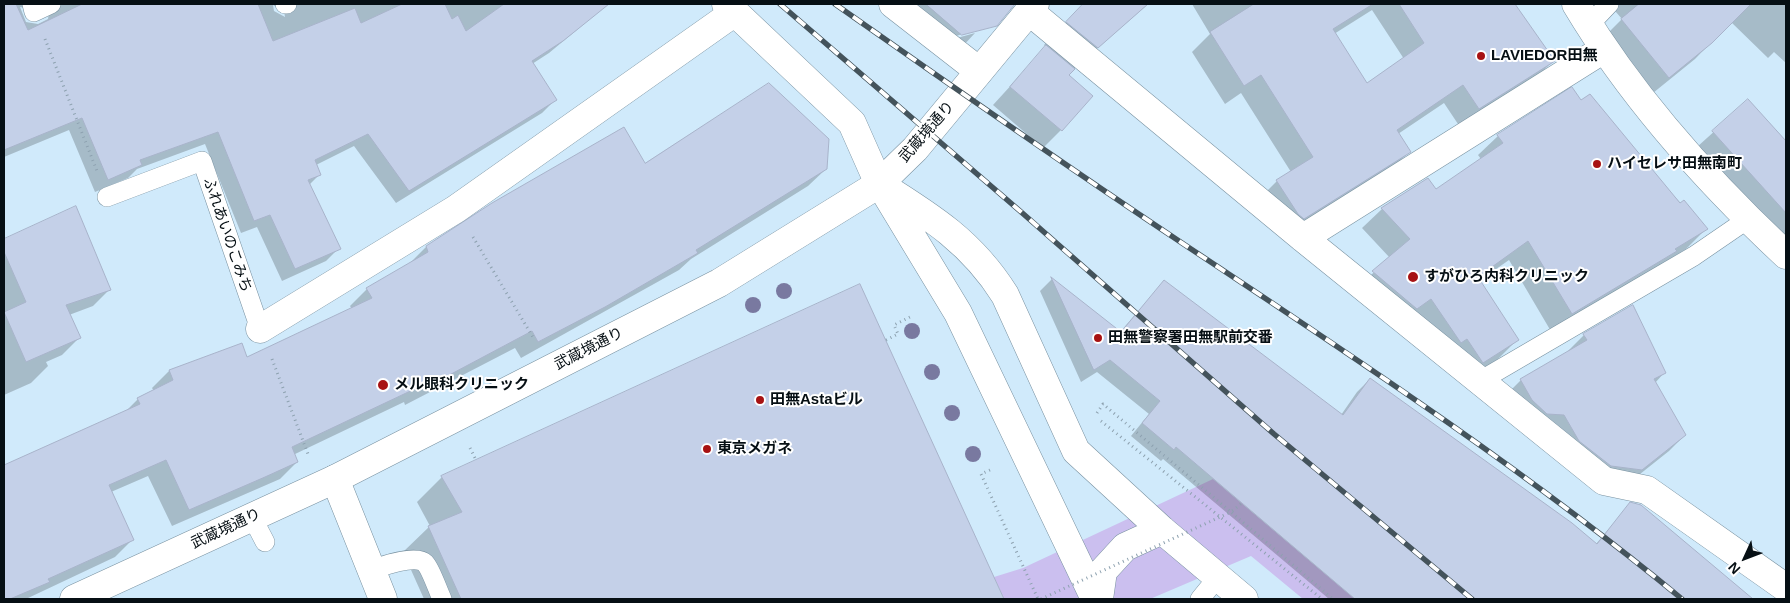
<!DOCTYPE html>
<meta charset="utf-8">
<style>
body{margin:0}
#map{position:relative;width:1790px;height:603px;overflow:hidden;background:#d0eafb;font-family:Arial,sans-serif}
canvas{display:block}
.frame{position:absolute;inset:0;border:5px solid #060f14;pointer-events:none}
.north{position:absolute;left:1720px;top:533px;width:50px;height:50px;-webkit-text-stroke:4px #fff;paint-order:stroke;rotate:227deg;font-size:14px;font-weight:700;line-height:20px;text-align:center;color:#060f14}
.north::after{content:'';display:block;margin:auto;width:18px;height:22px;background:#060f14;clip-path:polygon(50% 0,100% 100%,50% 72%,0 100%)}
</style>
<div id="map">
<canvas width="1790" height="603"></canvas>
<div class="frame"></div>
<div class="north">N</div>
</div>
<script>
const c = document.querySelector('canvas').getContext('2d');
c.lineJoin = 'round';
function paint(path, color) { c.fillStyle = color; c.fill(path, 'evenodd'); }
function trace(path, color, width, dash) { c.strokeStyle = color; c.lineWidth = width; c.lineCap = dash ? 'butt' : 'round'; c.setLineDash(dash || []); c.stroke(path); }
function drawText(font, color, halo, rows, align = 'center') {
  c.font = font + ' Arial,"Noto Sans JP",sans-serif'; c.lineWidth = 4; c.setLineDash([]); c.textBaseline = 'middle'; c.strokeStyle = halo; c.fillStyle = color; for (const [text, x, y, turn = 0] of rows) {
    c.save(); c.translate(x, y); c.rotate((+turn || 0) * Math.PI / 180); c.textAlign = isNaN(turn) ? turn : align; if (halo) c.strokeText(text, 0, 0); c.fillText(text, 0, 0); c.restore();
  }
}
const green = new Path2D(`
 M1213,479L1355,599H1303L1251,556L1150,599H1004L994,577L1023,568Z`);
const shadow = new Path2D(`
 M4,4H143L146,12L166,4H608L549,53L532,64L555,100L542,113L396,203L354,146L316,165L319,175L309,185L339,248L326,261L282,281L257,227L241,233L205,144L137,169L128,178L95,192L69,130L4,157ZM273,5L284,11L285,17L274,11ZM20,7L49,12L48,19L38,24L26,22Z
 M890,4H1001L979,29L956,36L957,38L975,33L962,47Z
 M1084,4H1148L1067,75L1061,130L1043,148L993,105L1046,47L1044,45Z
 M1192,4H1514L1553,61L1534,80L1460,127L1444,103L1398,134L1410,151L1391,170L1285,237L1258,200L1277,181L1291,172L1241,93L1225,104L1192,52L1210,34ZM1372,10L1404,59L1367,84L1334,34Z
 M1609,4H1786V63L1774,52L1768,58L1731,22L1695,59L1653,93L1606,35L1622,19Z
 M1581,101L1706,229L1686,249L1663,263L1655,271L1552,333L1509,260L1479,281L1517,340L1498,359L1463,382L1353,291L1390,258L1362,228L1382,209L1428,180L1435,191L1481,159L1478,155L1498,136Z
 M1748,101L1786,143V245L1697,147Z
 M645,165L826,169L808,186L691,259L679,270L521,358L515,348L405,405L404,402L293,455L297,462L280,479L172,526L148,476L111,492L132,540L115,557L26,599H4V466L124,413L138,399L154,391L152,388L169,371L241,345L246,359L352,309L350,306L367,289L409,264L426,247Z
 M76,208L110,289L93,306L69,315L79,338L62,355L46,362L48,366L31,383L4,395V240Z
 M1052,279L1120,332L1164,282L1341,415L1357,392L1370,379L1596,544L1630,504L1742,591L1735,599H1329L1163,459L1161,461L1131,436L1149,414L1097,372L1081,382L1040,291Z
 M860,285L1002,599H424L403,552L430,526L417,502L442,477Z
 M1584,335L1664,373L1655,383L1685,435L1669,451L1625,486L1505,396L1521,380L1569,352L1568,351Z`);
const building = new Path2D(`
 M4,4H16L28,30L82,4H258L273,41L355,8L361,23L402,4H445L452,19L458,15L466,31L504,4H609L563,41L532,61L557,100L409,191L368,134L315,160L321,175L308,180L341,249L295,269L270,215L254,221L218,132L140,160L142,165L108,180L82,118L4,150Z
 M926,4H1015L997,26L962,35Z
 M1083,4H1148L1098,48L1066,22Z
 M1254,4H1373L1333,29L1367,83L1424,43L1399,4H1515L1555,61L1479,109L1463,85L1397,130L1411,152L1304,219L1298,214L1276,180L1313,157L1261,75L1244,86L1210,32Z
 M1639,4H1751L1712,43L1669,78L1621,19Z
 M1046,45L1075,69L1069,75L1093,96L1062,131L1010,87Z
 M769,83L829,139L827,169L696,250L698,253L605,307L538,342L532,331L423,389L421,386L292,447L298,462L265,477L189,510L166,460L109,485L134,540L48,579L50,582L10,599H4V465L140,404L137,398L173,380L169,370L242,343L247,357L372,298L366,288L428,252L426,246L492,203L624,127L645,163Z
 M1572,87L1581,100L1590,94L1680,203L1684,200L1708,229L1675,249L1677,251L1572,314L1528,241L1478,277L1519,340L1483,363L1467,339L1461,343L1431,299L1417,309L1372,271L1410,239L1381,208L1428,178L1436,189L1503,143L1497,135Z
 M1748,99L1786,141V213L1712,131Z
 M76,206L111,290L66,305L81,338L26,362L4,312L26,302L4,252V239Z
 M1051,277L1121,332L1164,280L1343,415L1370,378L1572,523L1597,544L1630,502L1641,505L1753,599H1355L1176,447L1174,450L1142,423L1160,401L1110,360L1094,370Z
 M860,284L1004,599H461L428,526L462,512L441,476Z
 M1633,305L1666,373L1654,379L1686,435L1642,470L1611,466L1579,441L1564,415L1547,414L1532,400L1520,379L1587,340L1583,334Z`);
const path = new Path2D(`
 M45,39L97,171
 M473,237L534,339
 M886,340L898,334L894,325L912,316
 M272,359L308,454
 M1097,413L1103,404L1231,512L1242,503
 M1101,421L1322,599
 M470,448L476,460
 M990,470L981,474L1038,599`);
const lane = new Path2D(`
 M32,4L34,12L51,4
 M285,4H287
 M1589,25L1609,4
 M107,197L202,161L260,329
 M1480,381L1694,256L1748,219
 M252,517L265,542
 M371,570C382,566 416,554 425,563C431,569 438,591 442,599
 M1200,599L1218,577`);
const street = new Path2D(`
 M726,4L852,123L879,184
 M893,4L979,71
 M1029,11L1303,238L1604,481L1647,490L1786,588
 M1303,238L1604,49
 M260,329L456,209L735,12
 M335,479L383,599`);
const secondary = new Path2D(`
 M1576,4C1631,96 1708,182 1786,255
 M879,184C930,216 972,242 1005,295L1076,451L1162,530L1244,599
 M883,189L958,313L1095,599
 M1099,599L1103,571L1125,547L1162,530`);
const primary = new Path2D(`
 M74,599L335,479L719,283L879,184L915,149L1035,4`);
const rail = new Path2D(`
 M780,4L1020,211L1274,434L1472,599
 M835,4C950,85 1065,165 1182,243C1352,356 1524,469 1682,599`);
const pathBridge = new Path2D(`
 M1041,599L1231,512L1333,599`);
const trees = [
 [784,291],
 [753,305],
 [912,331],
 [932,372],
 [952,413],
 [973,454]
];
const markers = [
 [1481,56,5,"#a71213"],
 [1597,164,5,"#a71213"],
 [1413,277,6,"#a71213"],
 [1098,338,5,"#a71213"],
 [383,385,6,"#a71213"],
 [760,400,5,"#a71213"],
 [707,449,5,"#a71213"]
];
const poiNames = [
 ["LAVIEDOR田無",1491,56],
 ["ハイセレサ田無南町",1607,164],
 ["すがひろ内科クリニック",1424,277],
 ["田無警察署田無駅前交番",1108,338],
 ["メル眼科クリニック",394,385],
 ["田無Astaビル",770,400],
 ["東京メガネ",717,449]
];
const streetNames = [
 ["武蔵境通り",927,132,-49],
 ["ふれあいのこみち",227,235,71],
 ["武蔵境通り",589,349,-27],
 ["武蔵境通り",226,529,-25]
];
paint(green, '#cbbfef');
paint(shadow, '#0003');
paint(building, '#c4d0e8');
trace(building, '#a8b3ca', 1);
trace(lane, '#7891a0', 20);
trace(street, '#7891a0', 29);
trace(secondary, '#7891a0', 29);
trace(primary, '#7891a0', 29);
trace(path, '#8da1af', 3, [1, 4]);
trace(lane, '#fff', 19);
trace(street, '#fff', 28);
trace(secondary, '#fff', 28);
trace(primary, '#fff', 28);
trace(rail, '#44535b', 5.5);
trace(rail, '#fff', 4, [11]);
trace(pathBridge, '#8da1af', 3, [1, 4]);
c.fillStyle = '#7979a0';
for (const [x, y] of trees) { c.beginPath(); c.arc(x, y, 8, 0, 2 * Math.PI); c.fill(); }
for (const [x, y, r, color] of markers) { const dot = new Path2D(); dot.arc(x, y, r, 0, 2 * Math.PI); c.fillStyle = color; c.fill(dot); trace(dot, '#fff', 2); }
drawText('bold 15px', '#060f14', '#fff', poiNames, 'left');
drawText('15px', '#060f14', '#fff', streetNames);
</script>
